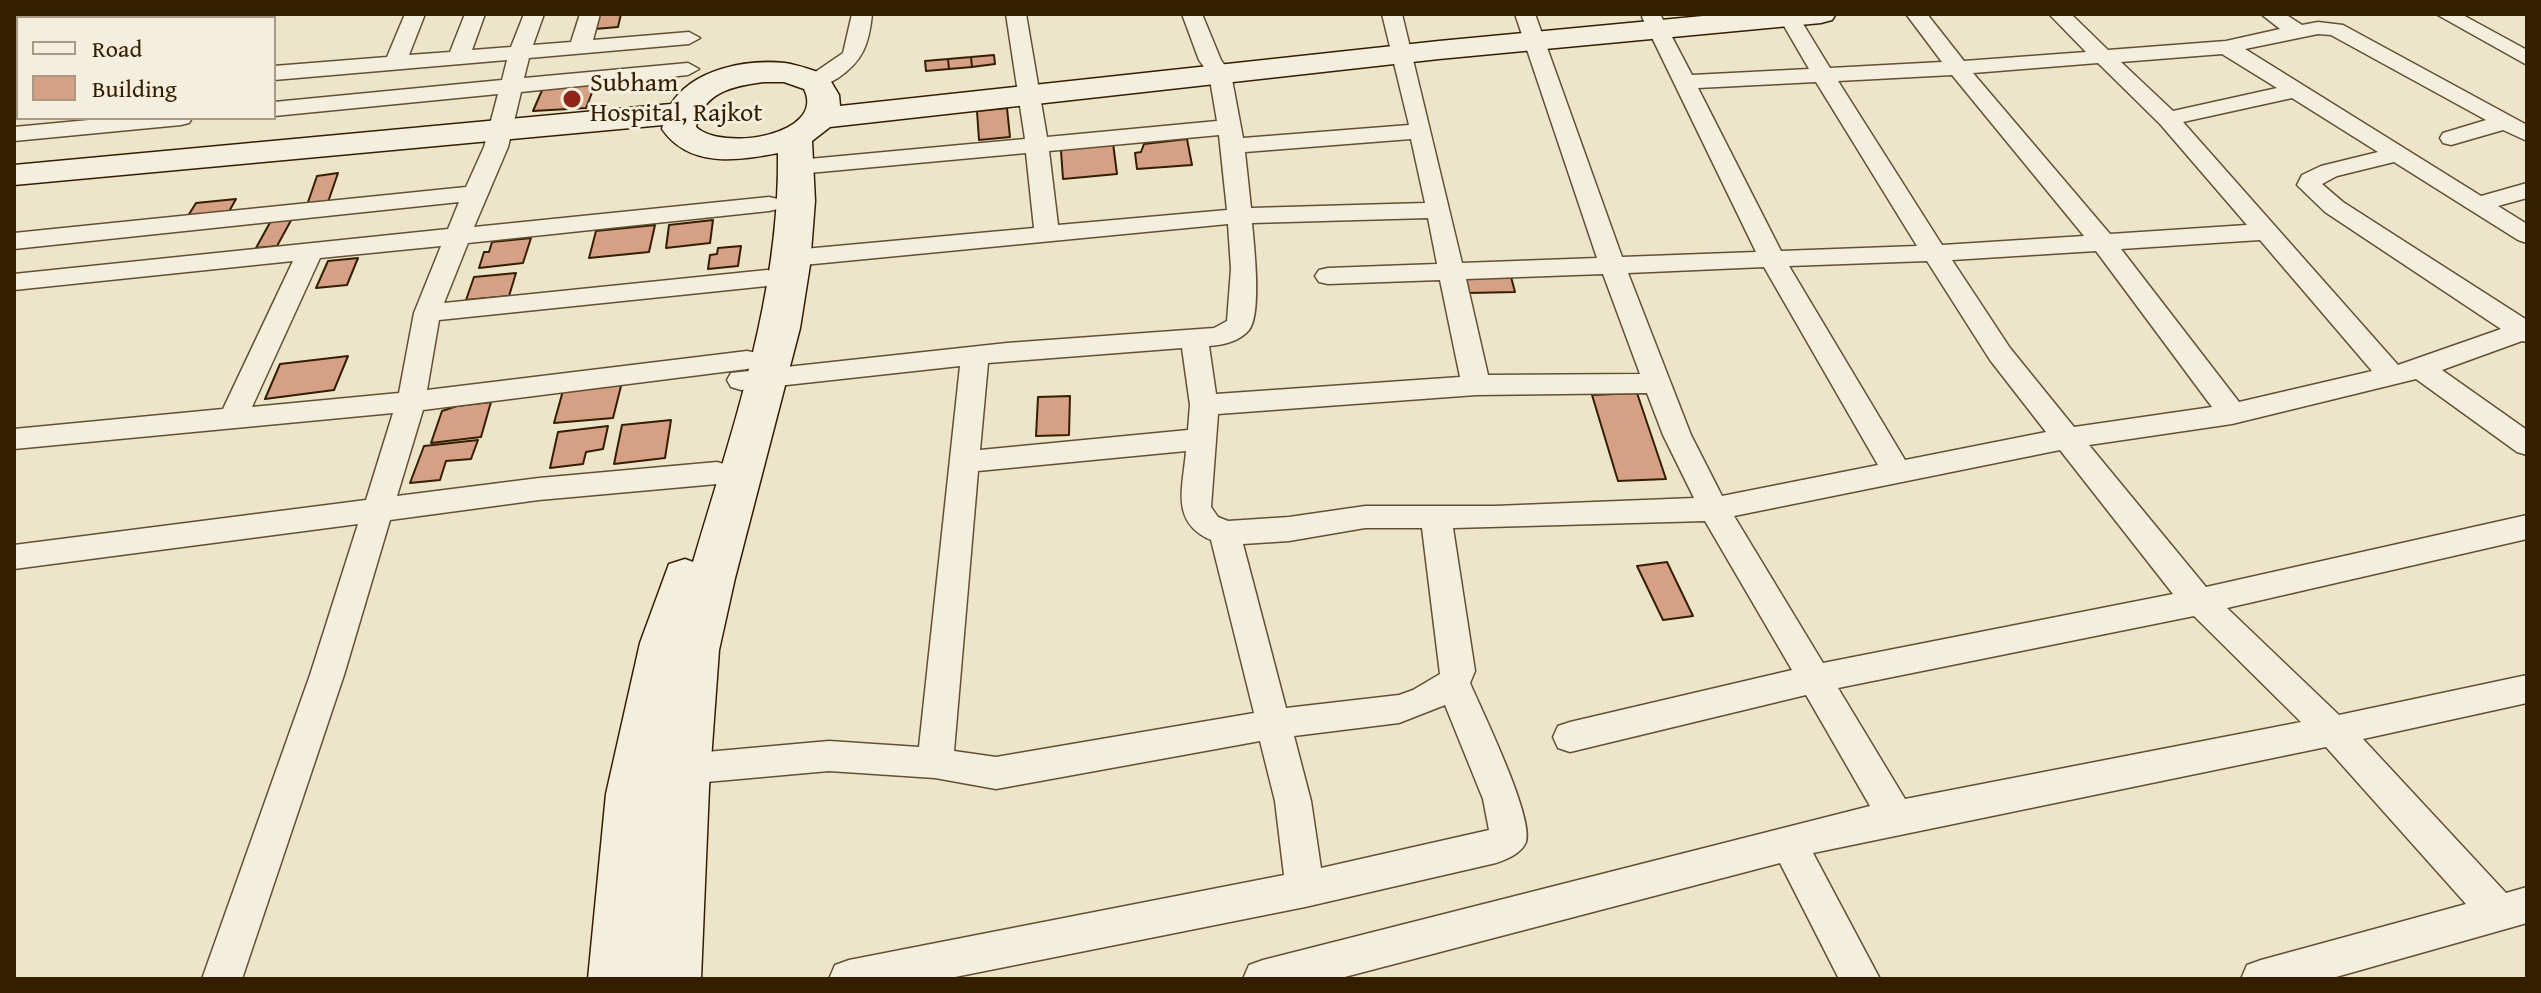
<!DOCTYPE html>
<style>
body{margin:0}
#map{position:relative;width:2541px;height:993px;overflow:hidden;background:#ede5ca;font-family:"Gentium Book Plus",serif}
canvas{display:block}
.frame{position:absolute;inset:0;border:16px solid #351e00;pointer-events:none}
.legend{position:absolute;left:16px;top:16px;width:260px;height:104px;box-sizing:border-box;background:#f3eedd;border:2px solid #a79b85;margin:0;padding:10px 14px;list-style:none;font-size:24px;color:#351e00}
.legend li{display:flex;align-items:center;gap:16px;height:40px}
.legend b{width:40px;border:2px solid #a79b85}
</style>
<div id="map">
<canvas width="2541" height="993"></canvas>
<div class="frame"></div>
<ul class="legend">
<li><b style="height:10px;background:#f3eedd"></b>Road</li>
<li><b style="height:22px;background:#d5a084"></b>Building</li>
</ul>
</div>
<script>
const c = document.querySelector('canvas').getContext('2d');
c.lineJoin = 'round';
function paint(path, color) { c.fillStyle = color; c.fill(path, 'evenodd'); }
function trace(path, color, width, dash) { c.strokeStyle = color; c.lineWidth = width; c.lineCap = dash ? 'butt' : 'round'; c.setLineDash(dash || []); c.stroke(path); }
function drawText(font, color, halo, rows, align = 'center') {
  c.font = font + ' "Gentium Book Plus",serif'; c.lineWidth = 6; c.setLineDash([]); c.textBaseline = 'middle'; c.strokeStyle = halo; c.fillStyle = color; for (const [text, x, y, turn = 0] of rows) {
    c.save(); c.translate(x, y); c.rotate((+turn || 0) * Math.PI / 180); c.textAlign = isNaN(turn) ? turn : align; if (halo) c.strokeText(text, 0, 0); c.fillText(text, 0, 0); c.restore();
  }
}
const building = new Path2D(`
 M600,14H621L618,27L595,29Z
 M994,55L995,64L972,67L971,57Z
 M971,57L972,67L949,69L948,59Z
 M948,59L949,69L926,71L925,61Z
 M595,85L586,108L533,111L543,88Z
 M1007,108L1010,137L979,140L977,111Z
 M1187,139L1192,165L1137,169L1135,153L1141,152L1144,144Z
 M1113,143L1117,174L1063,179L1061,151L1066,147Z
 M338,173L327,205L306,208L317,176Z
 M236,199L227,215L186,219L196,203Z
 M294,215L277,246L256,248L273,217Z
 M713,220L710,243L666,248L669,225Z
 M655,225L649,252L589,258L596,231Z
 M531,238L523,263L479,268L484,252H489L492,242Z
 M741,246L738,266L708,269L710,255L717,254L718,248Z
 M358,258L347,285L316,288L328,261Z
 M516,273L509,296L466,300L474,277Z
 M1510,273L1515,292L1468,293L1464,274Z
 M348,356L334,390L265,399L280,364Z
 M622,382L613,418L554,423L564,387Z
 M1637,393L1666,479L1618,481L1592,395Z
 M1070,396L1069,435L1036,436L1038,397Z
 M491,402L481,437L431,443L442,411L457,406Z
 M671,420L665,458L614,464L622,425Z
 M608,426L603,449L586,452L583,464L550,468L558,432Z
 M478,440L471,459L446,461L440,480L410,483L424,446Z
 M1667,562L1693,616L1663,620L1637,566Z`);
const street = new Path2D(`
 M14,14H31L29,18H18V28L14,29Z
 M68,14H89L87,18H66Z
 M126,14H147L145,18H124Z
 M181,14H201L199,18H179Z
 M405,14H425L409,55L450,52L465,14H485L472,50L511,47L524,14H544L533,45L571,42L580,14H600L593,40L689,32L700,38L689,44L529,58L524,78L688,63L699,69L688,75L521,92L508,147L474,227L769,197L778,199L781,204L778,209L769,211L468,243L444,303L767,270L776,272L780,278L776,284L767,286L439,320L427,390L747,351L757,353L761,360L757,367L747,369L423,410L397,496L539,478L717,462L727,465L732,473L727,481L717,484L539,500L390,520L344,675L242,979H202L310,675L358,524L14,569V545L366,500L393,413L14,449V429L223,409L293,261L14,290V274L448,229L459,202L14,249V233L466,187L484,147L498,94L274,116V102L502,80L507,60L274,80V66L387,57ZM441,246L414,313L399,393L252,407L320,258Z
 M852,14H872C869,44 863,61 838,78C827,84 820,90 808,87L805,82L808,77L843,53Z
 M1006,14H1026L1047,137L1217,121L1209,74L1199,60L1182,14H1202L1221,60L1231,74L1243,138L1409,125L1382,14H1402L1462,263L1597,258L1515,14H1535L1622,257L1756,252L1642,17L1644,14H1660L1692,75L1809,69L1777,14H1797L1830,68L1942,62L1906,14H1927L1964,61L2086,52L2049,14H2071L2108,50L2226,41L2280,29L2261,14H2285L2302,25L2318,22L2343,25L2527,125V141L2503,130L2451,145L2443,143L2440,138L2443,133L2486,120L2331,35L2318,34L2245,49L2481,196L2527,183V198L2498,206L2527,224V243L2518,240L2394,162L2337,176L2322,184L2343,202L2527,320V342L2522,341L2442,370L2527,430V455L2517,452L2416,379L2232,424L2089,445L2206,587L2527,515V539L2227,608L2339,715L2527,675V703L2363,739L2506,893L2527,887V923L2329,979H2241L2247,965L2261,960L2466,904L2326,747L1813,853L1880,979H1839L1780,863L1337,979H1243L1249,965L1263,960L1870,806L1806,695L1570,752L1558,748L1553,737L1558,726L1570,722L1792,670L1705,521L1453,528L1475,671L1470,683C1482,711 1534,817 1526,842C1521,854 1507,859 1496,863L1305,907L945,979H829L835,965L849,960L1284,875L1275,801L1260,741L996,789L935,778L829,771L684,784L672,780L666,769L672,758L684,754L829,741L919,747L960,366L741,390L731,387L727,380L731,373L1007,343L1214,328L1227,321L1231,269L1228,224L793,266L784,264L780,258L784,252L793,250L1034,228L1026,153L798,174L790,172L786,167L790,162L798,160L1025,139ZM2222,54L2277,88L2173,111L2121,62ZM2098,63L2160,124L2247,225L2110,234L1973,73ZM1952,75L2084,236L1942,245L1838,81ZM1816,82L1917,246L1781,251L1698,88ZM2292,98L2378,152L2321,166L2302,175L2297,185L2325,212L2501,329L2398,365L2183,122ZM1219,135L1227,210L1058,225L1049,151ZM1411,139L1425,203L1251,208L1245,152ZM1428,218L1437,264L1328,268L1319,270L1315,276L1319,282L1328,284L1440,280L1460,377L1216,394L1209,346C1223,345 1240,341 1249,330C1262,314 1254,245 1252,223ZM2260,240L2372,371L2239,402L2121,249ZM2096,251L2212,407L2074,427L2010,348L1952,260ZM1927,261L1990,360L2046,432L1905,460L1789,266ZM1764,267L1878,465L1722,496L1691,435L1628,273ZM1603,274L1640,374L1488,375L1466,279ZM1182,348L1190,405L1188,430L980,450L988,363ZM1647,393L1663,435L1694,498L1495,506H1365L1289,517L1228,521L1218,517L1211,507L1218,414L1476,395ZM2060,450L2173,594L1823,663L1734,516ZM1186,451C1183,488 1170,522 1211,540L1254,713L996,757L954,751L978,471ZM1365,528H1422L1440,674L1413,690L1399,695L1286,708L1243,544L1289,541ZM2194,616L2301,722L1905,799L1838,688ZM1445,705L1483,799L1489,830L1321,868L1311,801L1294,736L1399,723Z
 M2436,14H2461L2527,50V65Z
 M18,87V105L14,106V88Z
 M110,118H192L189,123L181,125L14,141V127Z`);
const secondary = new Path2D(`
 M1724,14H1836L1832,20L1821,23L1439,59L830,127L812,141L815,201L810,265L800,328L735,578L719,650L709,788L701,979H588L606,794L640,643L669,564L685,559L693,562C733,426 780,295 778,153C737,161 689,168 662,129L663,125L14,185V165L671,104C693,69 746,59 785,63C799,65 814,71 827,75L839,95L840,106L1439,41ZM764,82H784L804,89C827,135 722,152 696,127C703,92 732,86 764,82Z`);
const markers = [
 [572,99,10,"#8f2418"]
];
const farPoinames = [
 ["Subham",590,84],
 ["Hospital, Rajkot",590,114]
];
paint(building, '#d5a084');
trace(building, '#351e00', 2);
trace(street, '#635032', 3);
trace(secondary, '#351e00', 3);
paint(street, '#f3eedd');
paint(secondary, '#f3eedd');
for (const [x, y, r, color] of markers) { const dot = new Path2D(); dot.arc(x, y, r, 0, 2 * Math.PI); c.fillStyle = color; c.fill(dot); trace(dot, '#f3eedd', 3); }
drawText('26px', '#351e00', '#f3eedd', farPoinames, 'left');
</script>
